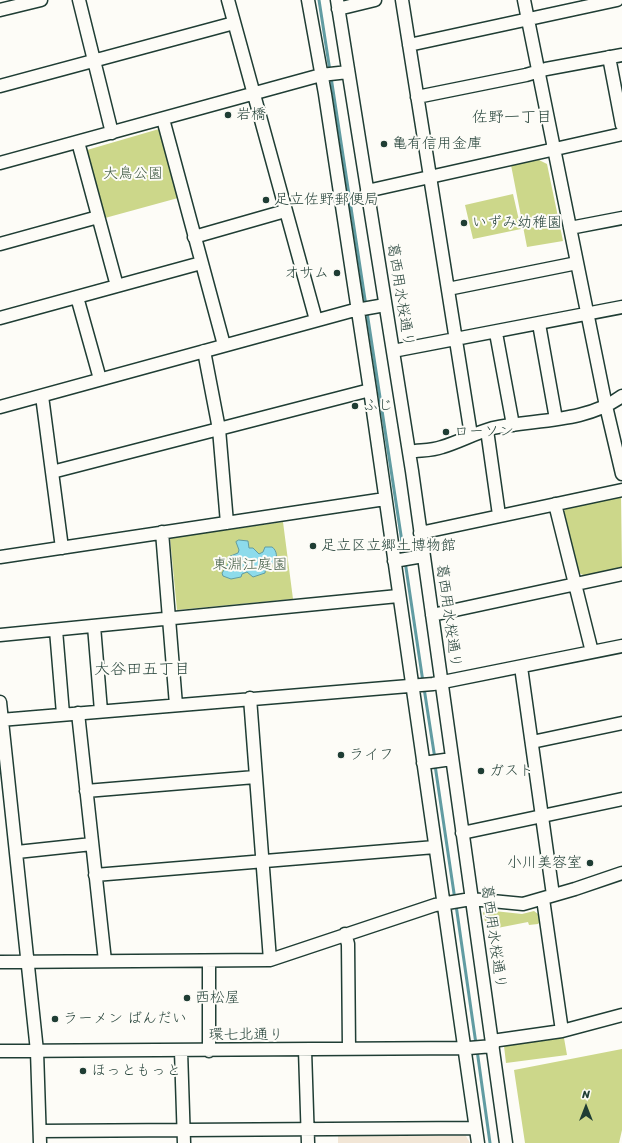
<!DOCTYPE html>
<meta charset="utf-8">
<style>
body{margin:0}
#map{position:relative;width:622px;height:1143px;overflow:hidden;background:#fdfcf7;font-family:Sriracha,sans-serif}
canvas{display:block}
.north{position:absolute;left:566px;top:1087px;width:40px;height:40px;-webkit-text-stroke:3px #fdfcf7;paint-order:stroke;rotate:0deg;font-size:11px;font-weight:700;line-height:16px;text-align:center;color:#1f3d34}
.north::after{content:'';display:block;margin:auto;width:14px;height:18px;background:#1f3d34;clip-path:polygon(50% 0,100% 100%,50% 72%,0 100%)}
</style>
<div id="map">
<canvas width="622" height="1143"></canvas>
<div class="north">N</div>
</div>
<script>
const c = document.querySelector('canvas').getContext('2d');
c.lineJoin = 'round';
function paint(path, color) { c.fillStyle = color; c.fill(path, 'evenodd'); }
function trace(path, color, width, dash) { c.strokeStyle = color; c.lineWidth = width; c.lineCap = dash ? 'butt' : 'round'; c.setLineDash(dash || []); c.stroke(path); }
function drawText(font, color, halo, rows, align = 'center') {
  c.font = font + ' Sriracha,"Klee One",sans-serif'; c.lineWidth = 4; c.setLineDash([]); c.textBaseline = 'middle'; c.strokeStyle = halo; c.fillStyle = color; for (const [text, x, y, turn = 0] of rows) {
    c.save(); c.translate(x, y); c.rotate((+turn || 0) * Math.PI / 180); c.textAlign = isNaN(turn) ? turn : align; if (halo) c.strokeText(text, 0, 0); c.fillText(text, 0, 0); c.restore();
  }
}
const built = new Path2D(`
 M338,1136H466L470,1143H338Z`);
const green = new Path2D(`
 M159,129L178,198L105,218L87,150Z
 M539,160L547,164L563,241L527,247L511,165Z
 M513,194L521,229L473,239L465,205Z
 M621,496L622,569L585,576L579,573L564,511L567,507Z
 M283,522L293,599L177,610L170,538Z
 M485,910L522,914L534,911L538,914L540,922L538,924L529,925L528,922L487,930L483,913Z
 M564,1038L567,1055L506,1063L504,1046Z
 M622,1049V1130L619,1143H525L514,1070Z`);
const water = new Path2D(`
 M239,540L248,541L249,548H253L259,554L263,552L265,547H272C277,550 278,559 274,563L266,565L265,573L253,577L247,572L242,574L241,577L231,579L223,576L222,573L228,564V557L238,553L239,550L236,542Z`);
const stream = new Path2D(`
 M319,0L330,71
 M331,77L366,306
 M367,312L404,555
 M405,561L423,682
 M424,688L435,759
 M435,765L455,900
 M456,905L476,1044
 M477,1050L490,1143`);
const minor = new Path2D(`
 M79,0L112,133
 M228,0L316,320
 M308,0L325,94L370,390L478,1143
 M337,0L412,471L506,1143
 M402,0L471,435
 M524,0L606,406L622,474
 M338,9L375,0
 M0,10L41,0
 M409,45L617,0
 M609,57L622,125
 M0,86L234,23
 M417,97L526,75L546,69L622,55
 M163,119L224,345
 M78,142L117,286
 M0,163L321,75L348,72
 M367,191L622,134
 M570,228L622,218
 M194,237L285,211
 M0,244L98,217
 M448,289L577,263
 M77,297L100,379
 M0,318L201,263
 M539,324L556,419
 M496,333L513,425
 M204,351L219,429L227,523
 M393,351L622,307
 M42,396L62,548
 M0,407L351,311L385,305
 M487,430L499,515
 M409,452C420,450 431,451 442,447C459,442 475,433 493,428C535,419 586,423 622,396
 M52,472L370,390
 M555,504L592,652
 M162,532L176,705
 M420,533L622,490
 M0,557L385,499
 M394,561L423,556
 M432,615L622,574
 M94,626L101,711
 M56,630L63,714
 M0,635L398,596
 M521,667L553,895
 M250,698L270,960
 M0,702L37,1051L40,1143
 M78,713L105,961
 M0,720L433,684L622,646
 M532,742L622,723
 M423,763L452,759
 M86,791L255,777
 M462,833L622,799
 M17,852L92,844
 M95,875L435,847
 M543,899L562,1031
 M345,934L348,944L349,1049
 M0,962L270,960L435,905L471,899L523,904L575,889L622,873
 M492,1041L562,1031L622,1015
 M305,1050L308,1143
 M0,1051L469,1048L493,1046
 M181,1051L184,1143
 M209,1051V961
 M40,1131L475,1128`);
const markers = [
 [228,115,4,"#1f3d34"],
 [384,144,4,"#1f3d34"],
 [266,200,4,"#1f3d34"],
 [464,223,4,"#1f3d34"],
 [337,273,4,"#1f3d34"],
 [355,406,4,"#1f3d34"],
 [446,432,4,"#1f3d34"],
 [313,546,4,"#1f3d34"],
 [341,755,4,"#1f3d34"],
 [481,771,4,"#1f3d34"],
 [590,863,4,"#1f3d34"],
 [187,998,4,"#1f3d34"],
 [55,1019,4,"#1f3d34"],
 [83,1071,4,"#1f3d34"]
];
const poiNames = [
 ["岩橋",236,115],
 ["亀有信用金庫",392,144],
 ["足立佐野郵便局",274,200],
 ["いずみ幼稚園",472,223],
 ["オサム",329,273,"right"],
 ["ふじ",363,406],
 ["ローソン",454,432],
 ["足立区立郷土博物館",321,546],
 ["ライフ",349,755],
 ["ガスト",489,771],
 ["小川美容室",582,863,"right"],
 ["西松屋",195,998],
 ["ラーメン ばんだい",63,1019],
 ["ほっともっと",91,1071]
];
const parkNames = [
 ["大鳥公園",133,174],
 ["東淵江庭園",250,565]
];
const streetNames = [
 ["葛西用水桜通り",400,295,81],
 ["葛西用水桜通り",448,616,82],
 ["葛西用水桜通り",493,937,82],
 ["環七北通り",246,1035]
];
const neighbourhoodNames = [
 ["佐野一丁目",512,118],
 ["大谷田五丁目",142,670]
];
paint(built, '#f2e6d6');
paint(green, '#ccd78a');
paint(water, '#8ddbeb');
trace(water, '#619ca2', 1);
trace(stream, '#619ca2', 3);
trace(minor, '#1f3d34', 15);
trace(minor, '#fdfcf7', 12);
for (const [x, y, r, color] of markers) { const dot = new Path2D(); dot.arc(x, y, r, 0, 2 * Math.PI); c.fillStyle = color; c.fill(dot); trace(dot, '#fdfcf7', 1.5); }
drawText('15px', '#1f3d34', '#fdfcf7', poiNames, 'left');
drawText('15px', '#425c45', '#fdfcf7', parkNames);
drawText('15px', '#1f3d34', '#fdfcf7', streetNames);
drawText('16px', '#1f3d34', '#fdfcf7', neighbourhoodNames);
</script>
